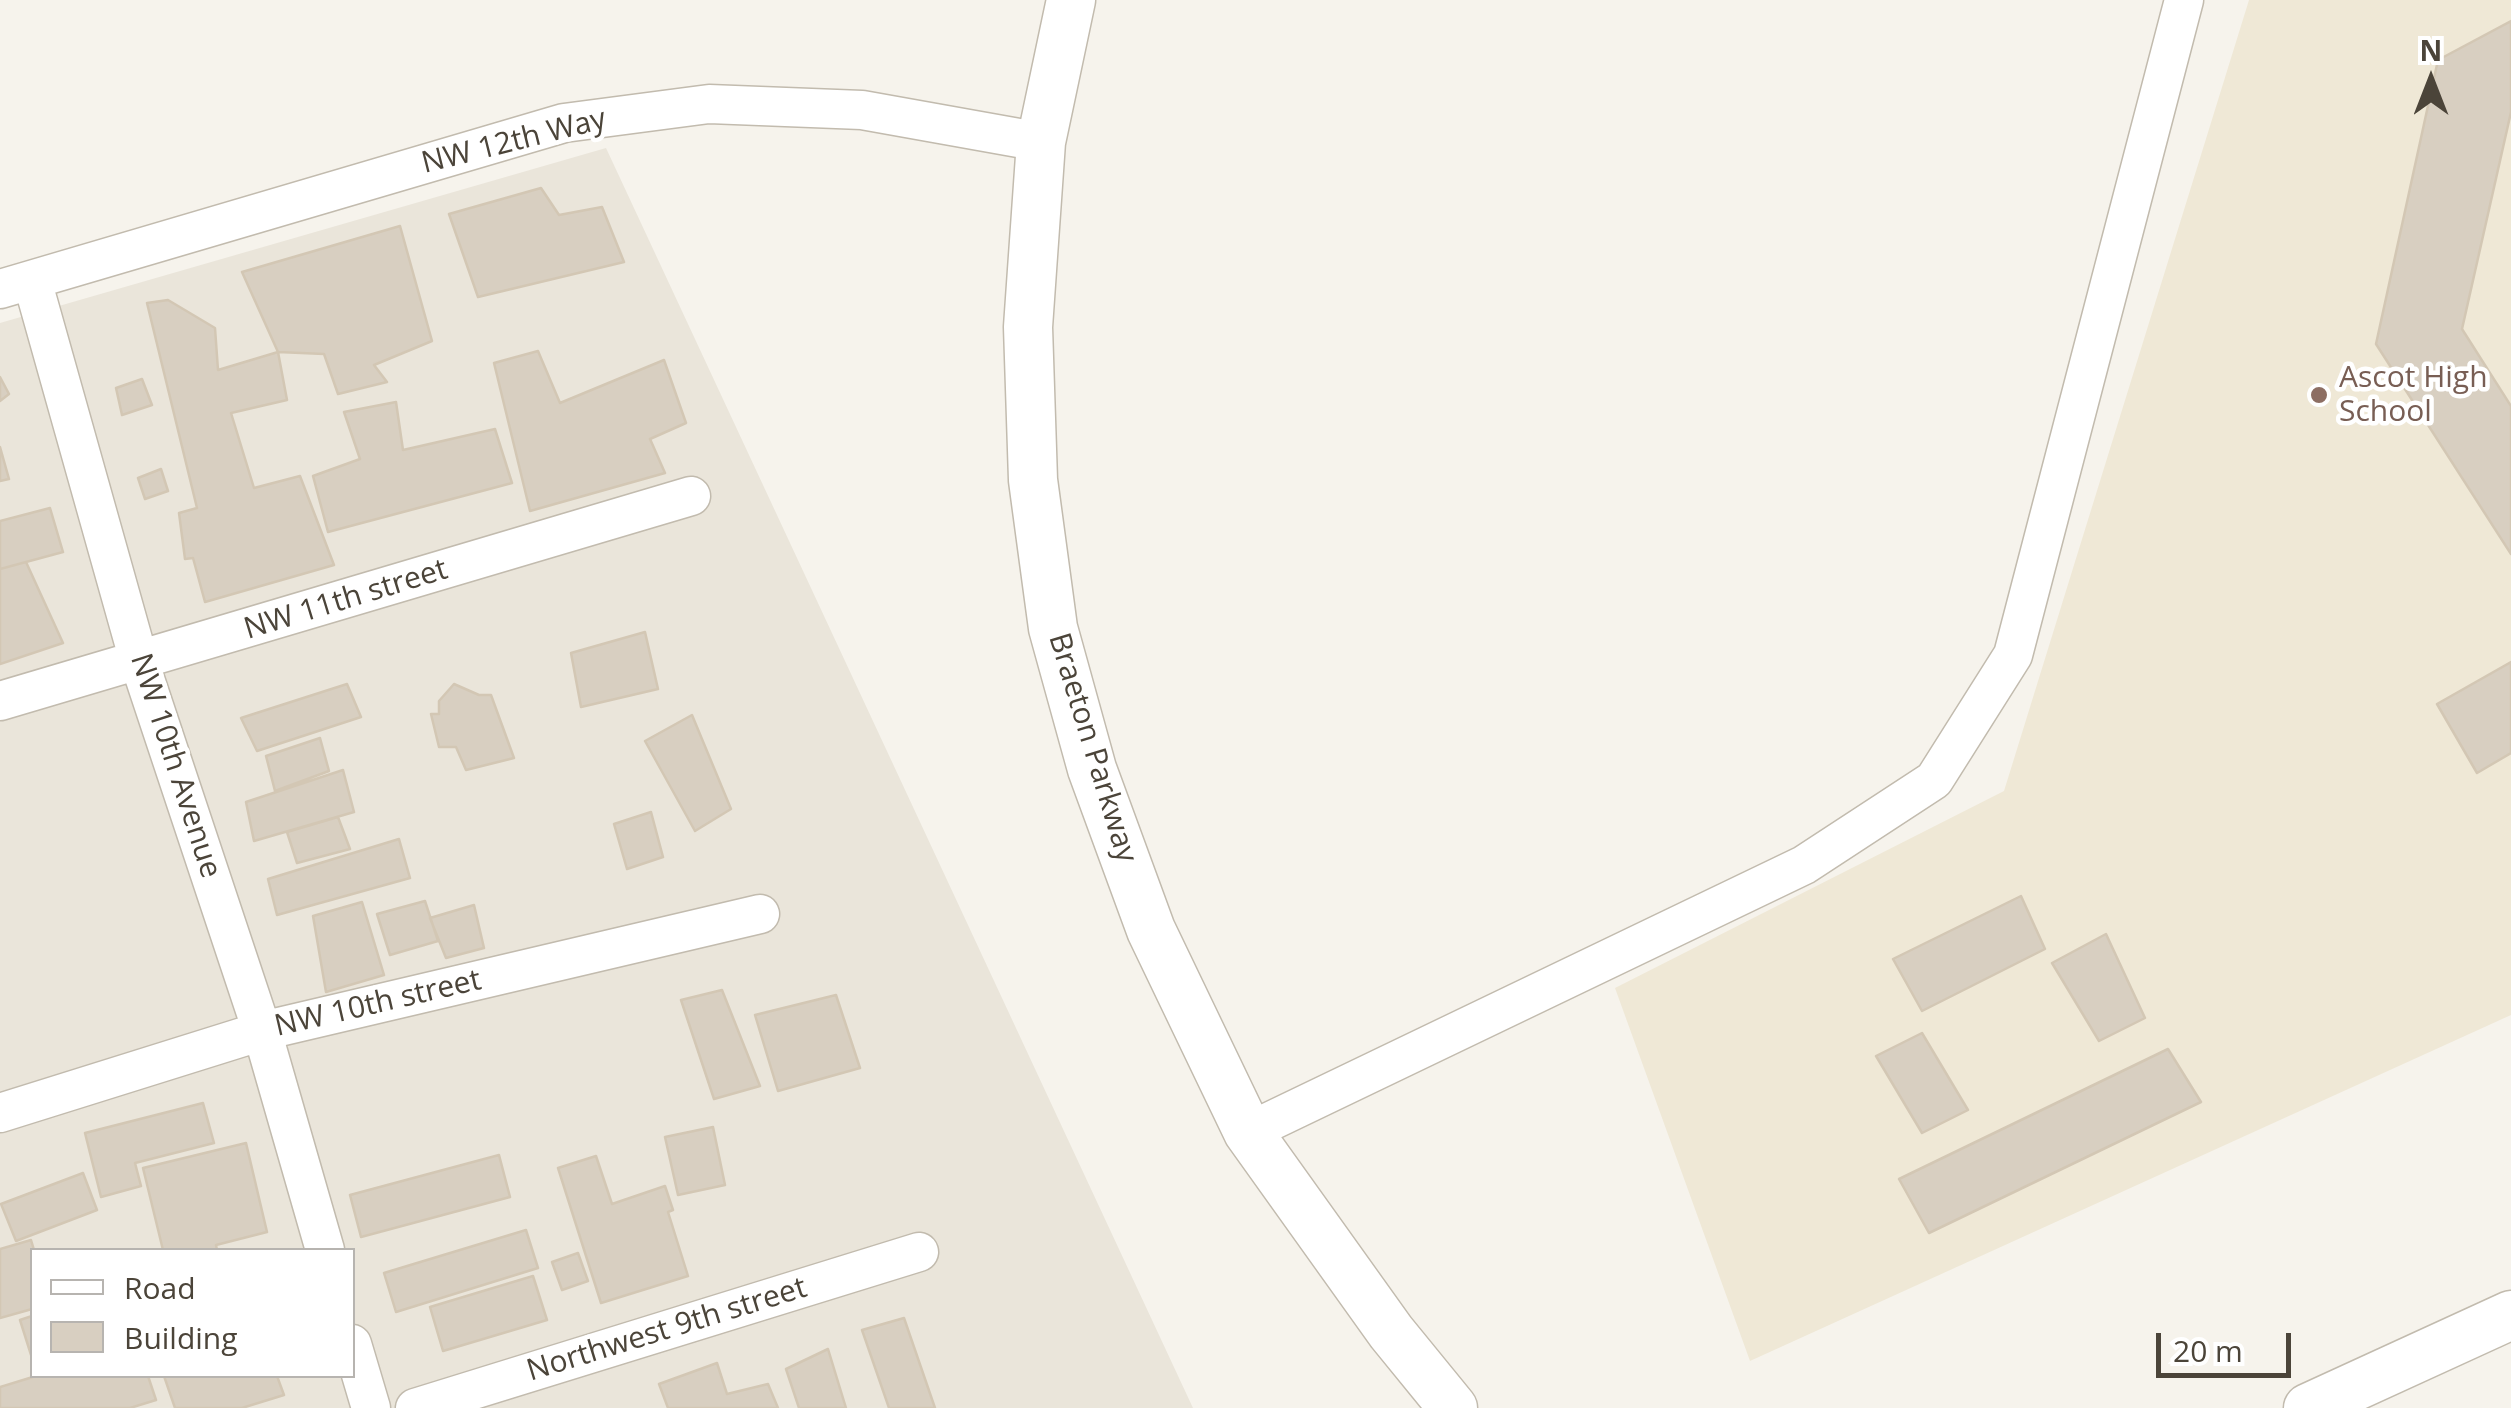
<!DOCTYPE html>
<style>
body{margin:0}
#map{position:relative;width:2511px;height:1408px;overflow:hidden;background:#f6f3ec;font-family:"Open Sans",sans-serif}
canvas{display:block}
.legend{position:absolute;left:30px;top:1248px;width:325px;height:130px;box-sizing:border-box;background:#fff;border:2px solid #b7b4b0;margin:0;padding:12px 18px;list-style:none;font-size:30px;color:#4b4439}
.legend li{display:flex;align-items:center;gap:20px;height:50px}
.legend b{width:50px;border:2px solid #b7b4b0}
.north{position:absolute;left:2381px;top:30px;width:100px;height:100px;-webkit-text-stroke:8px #fff;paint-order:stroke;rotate:0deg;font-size:28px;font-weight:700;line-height:40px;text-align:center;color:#4b4439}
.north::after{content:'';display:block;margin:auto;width:35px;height:45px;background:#4b4439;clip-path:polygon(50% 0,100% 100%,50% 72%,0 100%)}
.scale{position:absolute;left:2156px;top:1333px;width:135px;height:45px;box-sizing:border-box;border:5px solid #4b4439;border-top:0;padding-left:12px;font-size:30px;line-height:35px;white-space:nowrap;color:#4b4439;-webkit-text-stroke:8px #fff;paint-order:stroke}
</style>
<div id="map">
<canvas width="2511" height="1408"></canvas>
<ul class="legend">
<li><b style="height:12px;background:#fff"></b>Road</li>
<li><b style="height:28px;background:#d8cfc1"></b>Building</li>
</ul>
<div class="north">N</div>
<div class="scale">20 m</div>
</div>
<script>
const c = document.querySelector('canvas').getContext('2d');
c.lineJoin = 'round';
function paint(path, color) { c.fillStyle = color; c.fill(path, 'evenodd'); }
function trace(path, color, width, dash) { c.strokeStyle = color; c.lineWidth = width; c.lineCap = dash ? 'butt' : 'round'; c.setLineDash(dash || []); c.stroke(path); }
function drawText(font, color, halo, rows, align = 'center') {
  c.font = font + ' "Open Sans",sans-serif'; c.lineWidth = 9; c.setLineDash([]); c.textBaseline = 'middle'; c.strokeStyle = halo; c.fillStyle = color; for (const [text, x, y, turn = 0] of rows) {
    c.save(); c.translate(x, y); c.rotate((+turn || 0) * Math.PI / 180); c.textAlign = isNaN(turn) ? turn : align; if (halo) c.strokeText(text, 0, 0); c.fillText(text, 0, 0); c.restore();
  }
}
const residential = new Path2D(`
 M606,148L1193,1408H0V323ZM32,1250H352V1376H32Z`);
const education = new Path2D(`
 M2249,0H2511V1015L1750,1361L1615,988L2004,791Z`);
const building = new Path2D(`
 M2511,21V112L2462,329L2511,406V554L2376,344L2438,60Z
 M541,188L559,215L602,207L624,262L478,297L449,214Z
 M400,226L432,341L374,365L387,382L338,394L324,354L278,352L242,272Z
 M168,300L215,328L218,370L278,352L287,400L231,413L254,488L300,476L334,565L205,602L193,558L185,559L179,513L197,508L147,303Z
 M538,351L560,403L664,360L686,423L650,439L665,473L530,511L494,363Z
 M0,377L9,394L0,401Z
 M142,379L152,405L122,415L116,388Z
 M396,402L403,450L495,429L512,483L328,532L313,476L360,459L344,412Z
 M0,447L9,479L0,481Z
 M161,469L168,491L145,499L138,478Z
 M50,508L63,552L0,569V521Z
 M26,562L63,643L0,664V569Z
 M645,632L658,689L581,707L571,653Z
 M2511,662V753L2477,773L2437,704Z
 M347,684L361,717L257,751L241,718Z
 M454,684L479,695H491L514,758L466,770L456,747H439L431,714H439V701Z
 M692,715L731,809L695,831L645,741Z
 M320,738L329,771L275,791L266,756Z
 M343,770L354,812L254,841L246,802Z
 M651,812L663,857L627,869L614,824Z
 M338,817L350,849L297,863L287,832Z
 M399,839L410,878L277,915L268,879Z
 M2021,896L2045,949L1922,1011L1893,959Z
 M425,901L438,941L390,955L377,914Z
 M362,902L384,975L326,992L313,916Z
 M474,905L484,948L446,958L430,918Z
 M2106,934L2145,1018L2099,1041L2052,963Z
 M722,990L760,1086L714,1099L681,1000Z
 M836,995L860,1068L778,1091L755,1015Z
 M1922,1033L1968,1110L1922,1133L1876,1056Z
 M2168,1049L2201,1102L1929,1233L1899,1179Z
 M203,1103L214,1143L135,1163L141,1186L101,1197L85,1133Z
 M713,1127L725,1185L678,1195L665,1137Z
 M246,1143L267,1232L216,1245L217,1250H163L143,1168Z
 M499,1155L510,1197L361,1237L350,1195Z
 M596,1156L612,1204L665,1186L673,1210L668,1212L688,1276L601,1303L558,1168Z
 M83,1173L97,1210L16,1241L1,1204Z
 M526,1230L538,1268L396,1312L384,1273Z
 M31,1240L34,1250L32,1309L0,1318V1249Z
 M578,1253L588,1281L562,1290L552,1262Z
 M533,1276L547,1320L443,1351L430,1307Z
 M32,1316V1358L20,1320Z
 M904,1318L935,1408H889L862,1330Z
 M828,1349L846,1408H799L786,1369Z
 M717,1363L727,1394L768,1384L778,1408H668L659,1384Z
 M36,1376H148L156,1400L130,1408H0V1387Z
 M164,1376H277L284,1395L242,1408H175Z`);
const minor = new Path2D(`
 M32,280L139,661L262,1031L325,1250
 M0,289L564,123L709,104L862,110L1041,142
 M0,701L691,496
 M0,1113L262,1031L760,914
 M1248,1132L1804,865L1934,780L2013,655L2184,0
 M352,1344L371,1408
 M415,1408L919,1252`);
const tertiary = new Path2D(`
 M1071,0L1041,142L1028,327L1033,480L1053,628L1092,769L1151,930L1248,1132L1391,1332L1453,1408
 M2308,1408L2511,1315`);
const markers = [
 [2319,395,10,"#8d6e63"]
];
const streetNames = [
 ["NW 12th Way",514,142,-14],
 ["NW 11th street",346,600,-17],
 ["Braeton Parkway",1092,748,73],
 ["NW 10th Avenue",175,766,72],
 ["NW 10th street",378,1004,-13],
 ["Northwest 9th street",667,1330,-17]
];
const educationNames = [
 ["Ascot High",2339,378],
 ["School",2339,412]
];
paint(residential, '#eae5da');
paint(education, '#efe8d6');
paint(building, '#d8cfc1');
trace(building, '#d3c7b4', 2.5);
trace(minor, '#c2bbae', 41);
trace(tertiary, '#c2bbae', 51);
trace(minor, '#fff', 38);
trace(tertiary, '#fff', 48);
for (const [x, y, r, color] of markers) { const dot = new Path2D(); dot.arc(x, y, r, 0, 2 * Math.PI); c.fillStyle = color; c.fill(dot); trace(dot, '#fff', 4); }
drawText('30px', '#4b4439', '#fff', streetNames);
drawText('30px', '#785e54', '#fff', educationNames, 'left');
</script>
